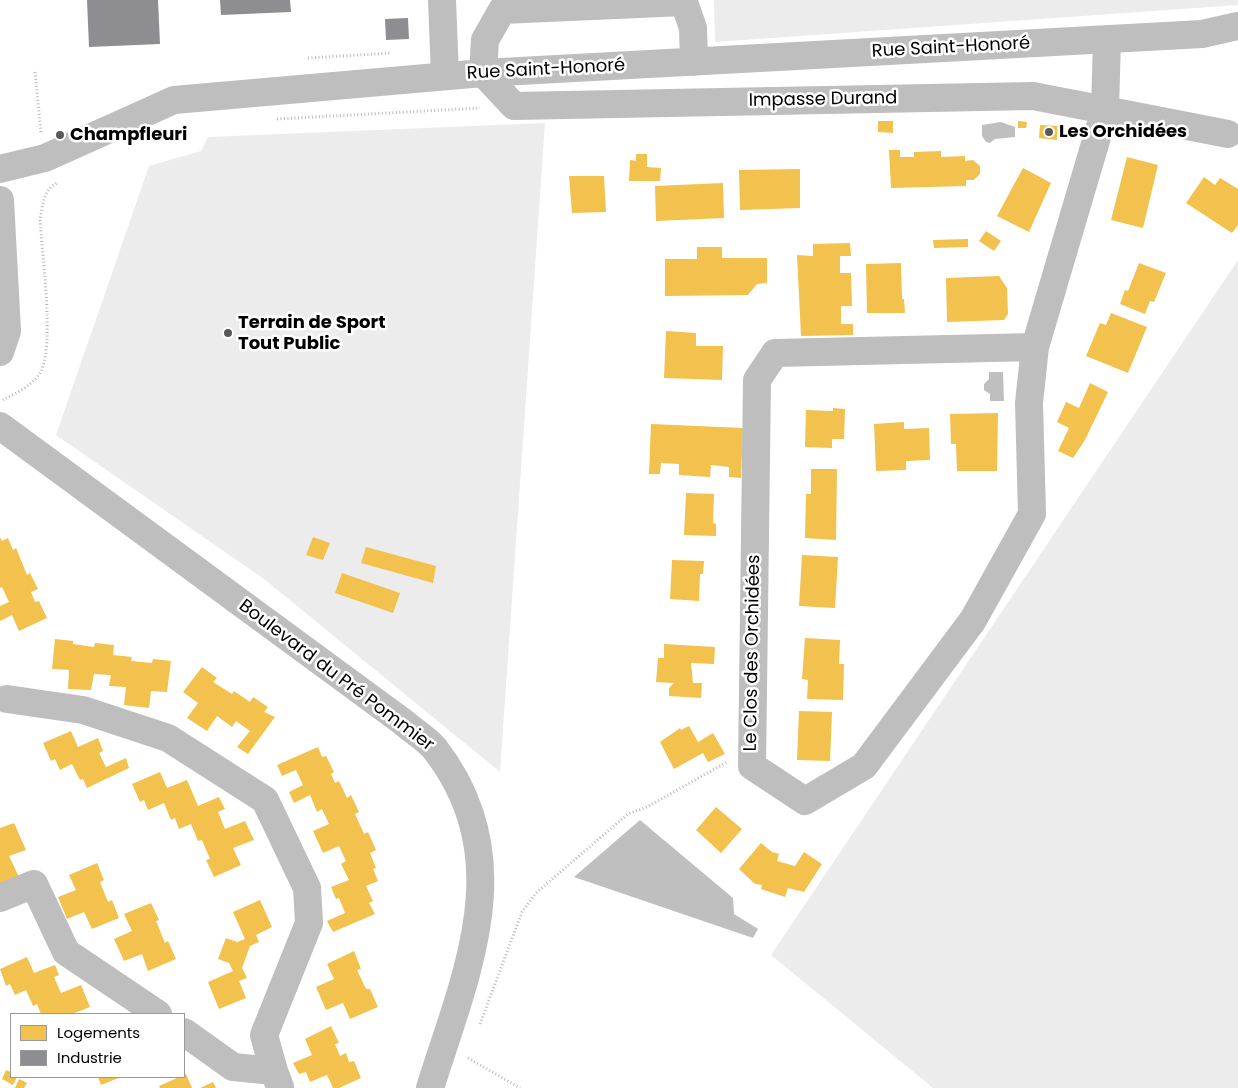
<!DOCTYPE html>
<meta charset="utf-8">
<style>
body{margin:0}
#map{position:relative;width:1238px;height:1088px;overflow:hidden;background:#fff;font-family:Poppins,sans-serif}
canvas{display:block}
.legend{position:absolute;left:10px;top:1013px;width:175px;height:65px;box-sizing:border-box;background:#fff;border:1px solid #999;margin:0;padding:6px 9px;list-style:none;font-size:15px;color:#000}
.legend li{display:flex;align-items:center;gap:10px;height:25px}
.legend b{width:25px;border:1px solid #999}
</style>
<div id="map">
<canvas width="1238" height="1088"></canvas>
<ul class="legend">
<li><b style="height:14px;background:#f2c14e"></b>Logements</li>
<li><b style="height:14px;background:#8d8d92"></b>Industrie</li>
</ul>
</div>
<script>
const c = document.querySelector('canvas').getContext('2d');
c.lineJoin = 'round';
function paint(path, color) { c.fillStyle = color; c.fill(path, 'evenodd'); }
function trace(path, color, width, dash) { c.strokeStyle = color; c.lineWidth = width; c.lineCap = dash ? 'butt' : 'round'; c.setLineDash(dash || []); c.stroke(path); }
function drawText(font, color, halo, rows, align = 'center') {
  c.font = font + ' Poppins,sans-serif'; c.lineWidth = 5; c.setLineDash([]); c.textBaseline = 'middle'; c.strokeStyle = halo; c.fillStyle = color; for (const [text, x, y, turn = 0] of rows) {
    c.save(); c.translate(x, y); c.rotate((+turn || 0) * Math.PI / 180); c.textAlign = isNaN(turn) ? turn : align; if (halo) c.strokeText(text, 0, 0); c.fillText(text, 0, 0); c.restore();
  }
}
const green = new Path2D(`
 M714,0H1238V5L715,42Z
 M545,123L500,772L264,579L56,435L149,166L201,151L208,137Z
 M1238,260V1088H933L771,955Z`);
const water = new Path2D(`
 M1001,122L1015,127V137L995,139L990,143L986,142L982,136V125Z
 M989,372H1003L1004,401H990V394L984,390V384L989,379Z
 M640,820L733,898L734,914L758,929L753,938L574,877Z`);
const homes = new Path2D(`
 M878,121H893V133L878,132Z
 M1018,121L1027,122L1026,128H1018Z
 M1040,125L1058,126L1057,140L1039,138Z
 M889,150H900V157H914V152L941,151V157L965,156V161L973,160L980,166V174L974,180H966V186L891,188Z
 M636,154H647V167L661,168L660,181H629L630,160L636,161Z
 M1127,157L1158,165L1143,228L1111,220Z
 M1023,168L1051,183L1029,232L997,216Z
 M800,169V208L740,210L739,170Z
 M569,176H604L606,212L572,213Z
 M1204,177L1215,185L1220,178L1238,189V225L1232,233L1186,203Z
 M723,183L724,218L656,221L655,186Z
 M986,231L1001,241L994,251L979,241Z
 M968,239V247L934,248L933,240Z
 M850,243L851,256H840V273H851L852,306H841V324H853V335L801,336L797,255L813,256V244Z
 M697,247H722V258H767V283L757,284L748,295L665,296V259H697Z
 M901,263L902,299H904L905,313H867L866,264Z
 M1139,263L1166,273L1154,302L1150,301L1145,314L1120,304L1125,290L1128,291Z
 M999,276L1007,288L1008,314L1004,320L947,322L946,278Z
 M1111,313L1147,327L1128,373L1086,356L1100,323L1106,325Z
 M666,331L696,333V346H723L722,380L664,378Z
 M1090,383L1108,392L1085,440L1073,458L1058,451L1069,428L1057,422L1066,402L1079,408Z
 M833,408L845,409L844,439H832V448L805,447L806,410L833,411Z
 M998,413L997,471H957L956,444H951L950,414Z
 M904,422V429L929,428L930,460L906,461V470L876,471L874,424Z
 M651,424L743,428L741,478L729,477V467L711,465L710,477L679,475V464L661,463L660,474H649Z
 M811,469H837L836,540L805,538L806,494H811Z
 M686,493L714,494L713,523L716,524V536L684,535Z
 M0,537L2,541L8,538L13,550L16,548L27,575L30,573L38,589L31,592L35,602L39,601L47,618L19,631L12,615L0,621V606L9,602L2,587L0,588Z
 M313,537L330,543L323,560L306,555Z
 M366,547L436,566L433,583L361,563Z
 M802,555L838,557L835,608L799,606Z
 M672,560L704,561L703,574H700L699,601L670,599Z
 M342,573L400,593L393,613L335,593Z
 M805,638L840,640L839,664H844L843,700L807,699L808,680L802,679Z
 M55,639L73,641V644L94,647L95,643L114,645L113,655L132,657L131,661L152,663L153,659L171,661L167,692L151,691L149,708L124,705L126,687L109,686L111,675L94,674L91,690L68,689L69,670L52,669Z
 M664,644L715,647L714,664L691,663L693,683H702L701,698L669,696V688L674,683L656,682L658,658H664Z
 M202,667L217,678L213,682L232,694L234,691L250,702L253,697L268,707L264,712L275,717L248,754L237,747L250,731L236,721L232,727L217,716L207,731L187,718L198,703L183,692Z
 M799,711L832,712L830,761L797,760Z
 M689,726L698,742L713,733L725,754L708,762L703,753L674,769L660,742L680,728L681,730Z
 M71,731L78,747L98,738L103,751L99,753L106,767L126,758L129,768L87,788L83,779L80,780L72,764L60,770L55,759L51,761L43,743Z
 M318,747L322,757L326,756L334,772L331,774L335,783L339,781L347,798L351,795L359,812L355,814L364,834L368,832L376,850L370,853L376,868L373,869L378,881L366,886L373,901L369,903L375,914L333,932L327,921L345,913L339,898L336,899L331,887L349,880L341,864L346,861L339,846L323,853L313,831L329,824L322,809L317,812L310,795L294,803L289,792L303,785L296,770L282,776L277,765Z
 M160,772L167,788L187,780L198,806L219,797L225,809L218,812L225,829L245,821L254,840L233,848L241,865L214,877L206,860L210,859L202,840L198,841L191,824L179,829L175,818L171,820L164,803L148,810L144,800L140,802L132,784Z
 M716,807L742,829L721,853L696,830Z
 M14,823L26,850L9,856L19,877L0,885V828Z
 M761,843L772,852L779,854L777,861L795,866L804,852L822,864L804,892L788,888L785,897L761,889L762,885L755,884L739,869Z
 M97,863L104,880L100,882L108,902L112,900L119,918L92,929L84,912L67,919L58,897L76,890L69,875Z
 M260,900L272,927L256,935L259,942L250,946L242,968L247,978L239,981L246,998L219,1009L208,982L233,971L229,963L218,959L226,938L237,942L245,939L233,912Z
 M151,903L159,920L156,921L165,943L168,941L176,959L148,971L142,954L124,961L114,939L132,931L124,914Z
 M354,951L361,969L357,970L366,989H370L378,1007L350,1019L343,1003L326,1010L316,987L334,979L327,964Z
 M27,957L34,973L55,965L59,975L54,977L61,993L81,985L90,1007L72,1014H41L37,1004L33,1006L26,990L15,995L10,984L6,986L0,969Z
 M331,1026L339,1043L335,1044L340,1056L346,1053L349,1062L354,1061L361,1078L339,1088H333L327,1075L310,1082L306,1072L299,1074L293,1063L312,1055L305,1039Z
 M6,1070L11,1072V1077H17L13,1085L2,1079Z
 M186,1074L192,1088H160L159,1086Z
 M98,1077H121L101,1085Z
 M19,1079L27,1083L24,1088H15Z
 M213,1082L216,1088H200Z`);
const industry = new Path2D(`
 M87,0H158L160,44L89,47Z
 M220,0H290L291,12L221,15Z
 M408,18L409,39L386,40L385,19Z`);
const path = new Path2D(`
 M308,58L391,53
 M35,72L41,133
 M277,119L480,108
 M3,400C16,393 36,384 42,369C54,341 42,253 40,219C43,205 43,190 57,183
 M480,1024L522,912L536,893L628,814L647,807L727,762
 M468,1058L520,1088`);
const minor = new Path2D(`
 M442,0L445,76
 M694,62L693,28L684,2L502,10L485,40L483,73L514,106L1033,96L1105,110L1107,39
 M0,169L45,158L174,100L483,73L1202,34L1238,26
 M0,200L7,331L0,352
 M1035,347L775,353L757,380L752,766L805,801L864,766L973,620L1032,514L1029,403L1035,347L1105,110L1228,134
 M0,426L403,722C413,731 427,739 435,749C520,859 466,973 430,1088
 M7,699L83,710L168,738L265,800L307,888L309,923L264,1035L274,1071
 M0,898L34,884L66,952L158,1014
 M184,1032L233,1067L274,1071L280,1087`);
const markers = [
 [1049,132,5,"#595959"],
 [60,135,5,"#595959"],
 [228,333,5,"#595959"]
];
const streetNames = [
 ["Rue Saint-Honoré",951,48,-3],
 ["Rue Saint-Honoré",546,70,-3],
 ["Impasse Durand",823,100,-1],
 ["Le Clos des Orchidées",753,653,-89],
 ["Boulevard du Pré Pommier",336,676,37]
];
const poiNames = [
 ["Les Orchidées",1059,132],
 ["Champfleuri",70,135],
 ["Terrain de Sport",238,323],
 ["Tout Public",238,344]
];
paint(green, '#ececec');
paint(water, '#bfbfbf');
paint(homes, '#f2c14e');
paint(industry, '#8d8d92');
trace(path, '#b9b9b9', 3, [1, 2.5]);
trace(minor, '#bebebe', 28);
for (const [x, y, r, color] of markers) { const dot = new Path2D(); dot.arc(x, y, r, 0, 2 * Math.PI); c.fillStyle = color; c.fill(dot); trace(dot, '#fff', 2); }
drawText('18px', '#000', '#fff', streetNames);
drawText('bold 18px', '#000', '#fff', poiNames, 'left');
</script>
